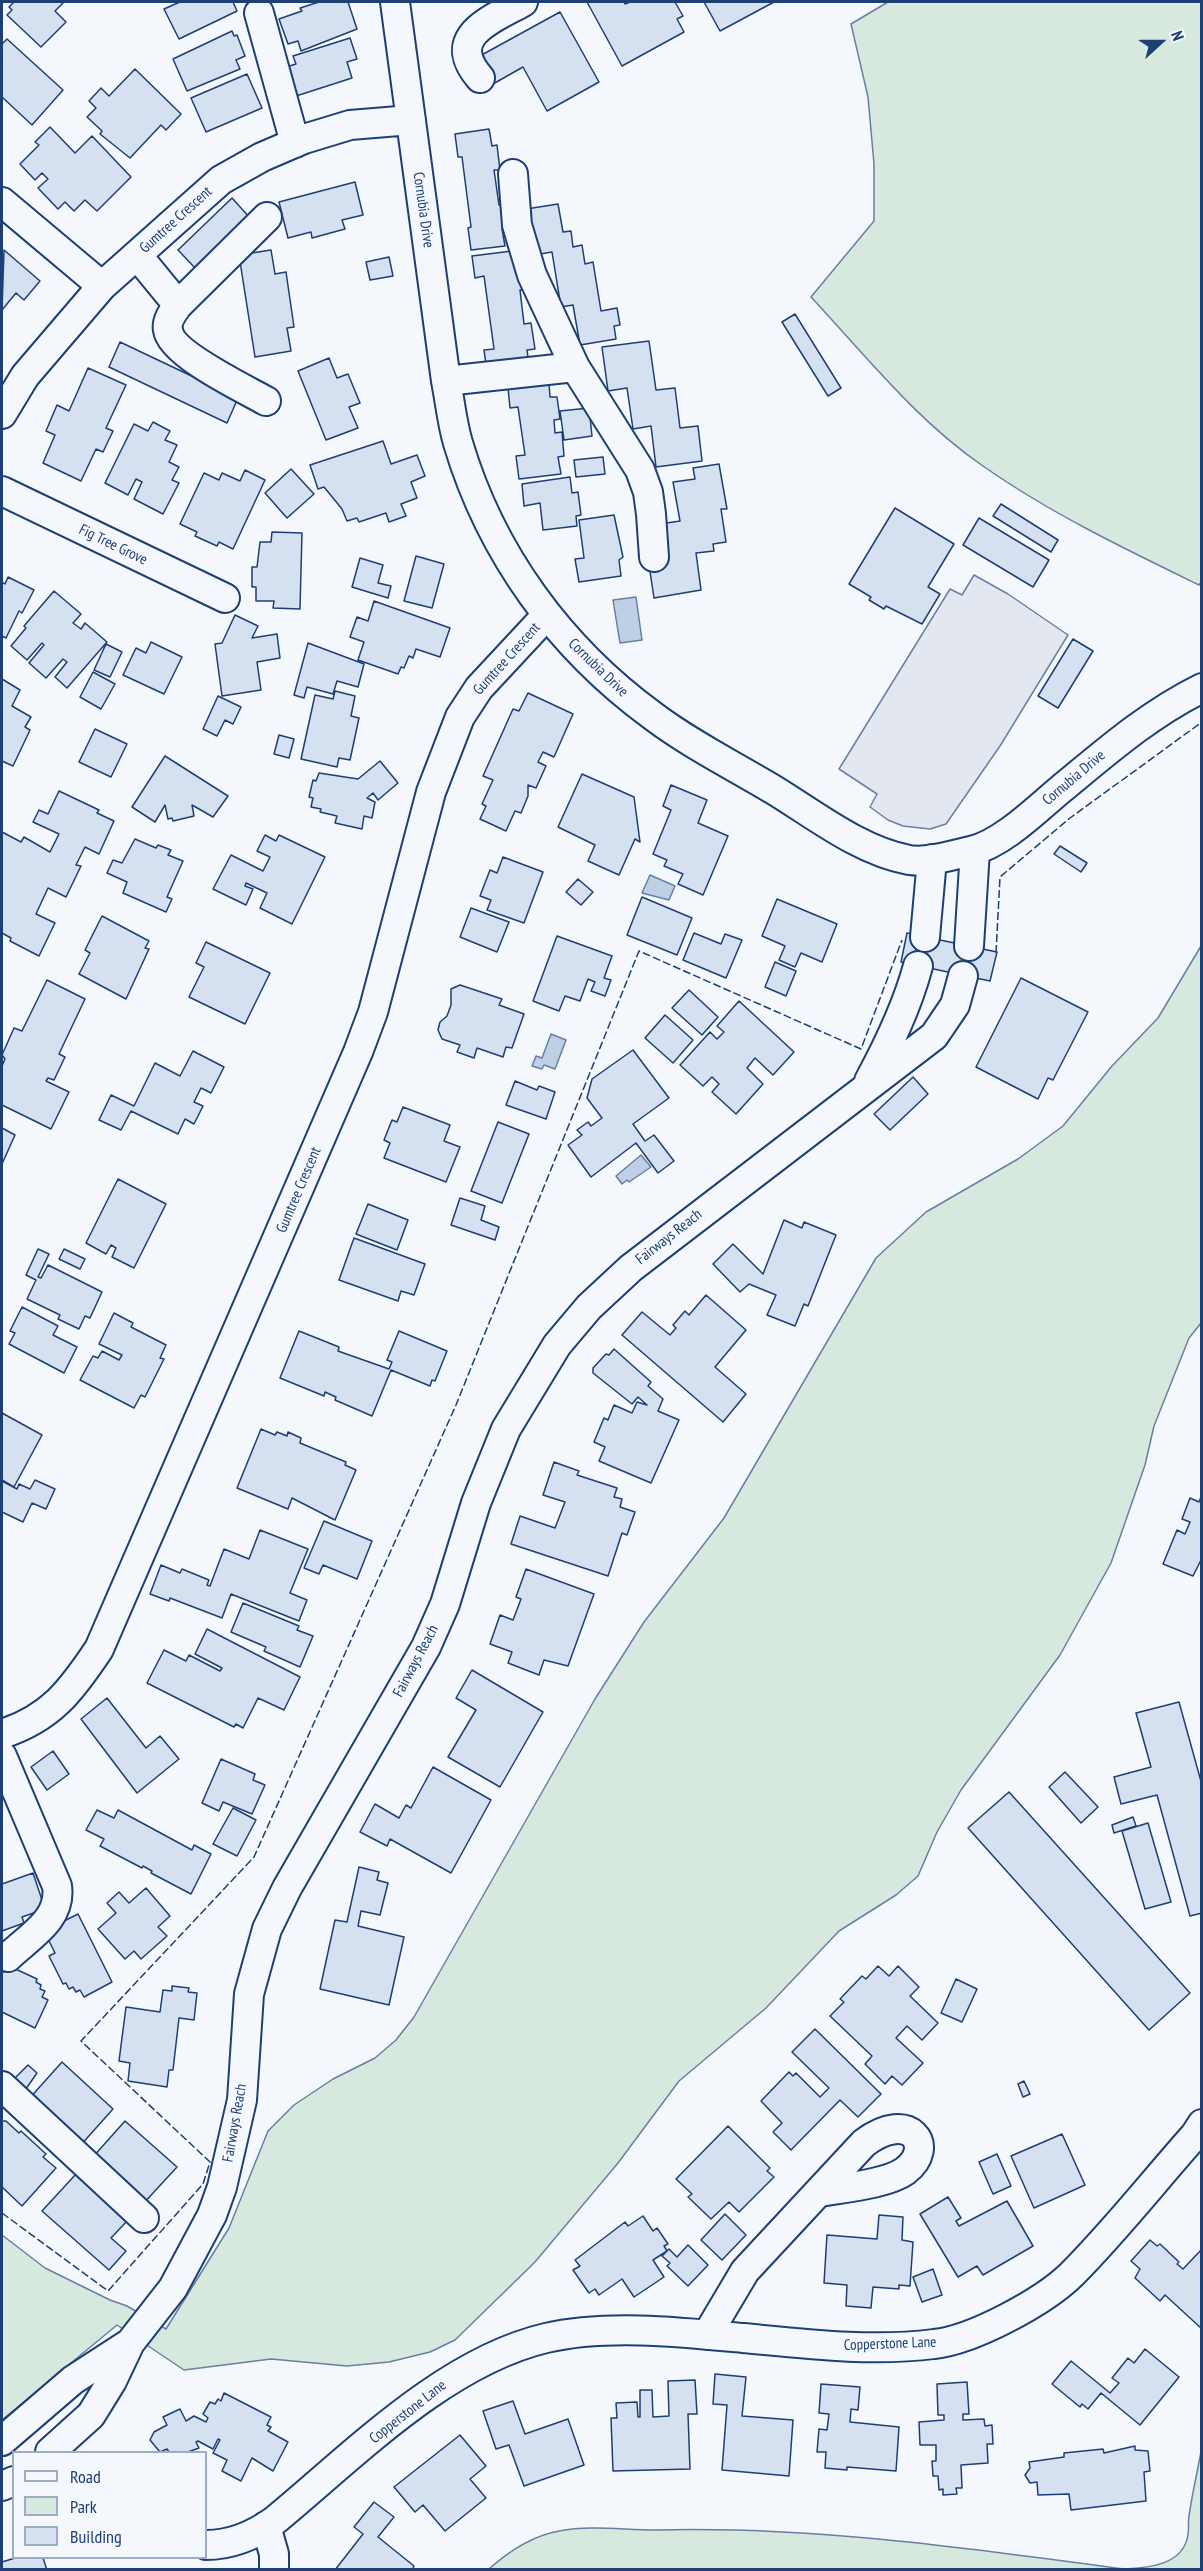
<!DOCTYPE html>
<style>
body{margin:0}
#map{position:relative;width:1203px;height:2571px;overflow:hidden;background:#f4f7fb;font-family:"PT Sans Narrow",sans-serif}
canvas{display:block}
.frame{position:absolute;inset:0;border:3px solid #1d3f73;pointer-events:none}
.legend{position:absolute;left:12px;top:2451px;width:195px;height:108px;box-sizing:border-box;background:#f4f7fb;border:2px solid #9eadc5;margin:0;padding:8px 10px;list-style:none;font-size:18px;color:#1d3f73}
.legend li{display:flex;align-items:center;gap:12px;height:30px}
.legend b{width:30px;border:2px solid #9eadc5}
.north{position:absolute;left:1131px;top:12px;width:60px;height:60px;-webkit-text-stroke:4px #f4f7fb;paint-order:stroke;rotate:69deg;font-size:16px;font-weight:700;line-height:24px;text-align:center;color:#1d3f73}
.north::after{content:'';display:block;margin:auto;width:21px;height:27px;background:#1d3f73;clip-path:polygon(50% 0,100% 100%,50% 72%,0 100%)}
</style>
<div id="map">
<canvas width="1203" height="2571"></canvas>
<div class="frame"></div>
<ul class="legend">
<li><b style="height:8px;background:#f4f7fb"></b>Road</li>
<li><b style="height:16px;background:#d7e8df"></b>Park</li>
<li><b style="height:16px;background:#d5e0f0"></b>Building</li>
</ul>
<div class="north">N</div>
</div>
<script>
const c = document.querySelector('canvas').getContext('2d');
c.lineJoin = 'round';
function paint(path, color) { c.fillStyle = color; c.fill(path, 'evenodd'); }
function trace(path, color, width, dash) { c.strokeStyle = color; c.lineWidth = width; c.lineCap = dash ? 'butt' : 'round'; c.setLineDash(dash || []); c.stroke(path); }
function drawText(font, color, halo, rows, align = 'center') {
  c.font = font + ' "PT Sans Narrow",sans-serif'; c.lineWidth = 4.5; c.setLineDash([]); c.textBaseline = 'middle'; c.strokeStyle = halo; c.fillStyle = color; for (const [text, x, y, turn = 0] of rows) {
    c.save(); c.translate(x, y); c.rotate((+turn || 0) * Math.PI / 180); c.textAlign = isNaN(turn) ? turn : align; if (halo) c.strokeText(text, 0, 0); c.fillText(text, 0, 0); c.restore();
  }
}
const green = new Path2D(`
 M888,2H1201L1202,581L1199,585C1125,549 1050,513 983,466C917,421 865,355 811,297L874,221V164L868,97L851,24Z
 M1201,946V1323L1189,1338L1154,1426L1145,1465L1111,1563L1060,1655L961,1790L937,1832L918,1876L896,1895L839,1931L766,2008L679,2081L618,2163L535,2262L455,2340L430,2352L389,2362L347,2366L271,2359L184,2370L117,2325L2,2420V2235L45,2268L110,2300L127,2306L166,2329L229,2228L268,2131L294,2105L333,2079L375,2058L396,2040L414,2017L595,1699L644,1622L724,1518L876,1258L926,1212L1018,1159L1063,1126L1112,1066L1158,1018Z
 M1201,2452V2569H489C509,2551 532,2536 559,2531C591,2525 623,2530 655,2530C813,2526 968,2548 1124,2569C1149,2568 1183,2565 1188,2535C1189,2529 1188,2522 1189,2516C1192,2495 1197,2473 1201,2452Z`);
const parking = new Path2D(`
 M974,575L1008,594L1068,635L1000,746L946,824L930,829L903,826L888,820L870,807L877,794L839,769L950,589L962,595Z`);
const water = new Path2D(`
 M636,597L642,640L620,643L613,600Z
 M650,875L675,886L669,900L642,893Z
 M551,1034L566,1040L555,1069L544,1065L542,1069L532,1066L536,1056L542,1058Z
 M641,1155L651,1167L629,1182L627,1180L622,1184L616,1176Z`);
const building = new Path2D(`
 M14,2H64L55,11L66,22L41,47L7,15L12,10L9,7Z
 M180,2H233L237,11L179,39L164,9Z
 M319,2H348L357,29L301,51L298,41L288,44L279,19L302,11L300,8Z
 M587,2H624L625,4L630,2H675L683,16L677,19L684,32L622,66Z
 M704,2H774L720,31Z
 M560,12L599,82L547,111L523,67L493,84L478,57Z
 M232,31L234,36L237,35L245,56L236,60L240,69L187,91L173,59Z
 M350,38L357,59L347,62L352,78L293,97L283,68L296,64L293,56Z
 M7,39L63,90L32,125L2,97V44Z
 M135,69L181,114L166,130L161,125L130,158L100,134L102,131L87,117L96,108L89,101L101,88L109,96Z
 M247,74L262,108L206,132L191,98Z
 M50,127L75,153L92,136L131,177L97,211L85,200L74,211L65,202L58,209L38,188L48,179L42,173L35,180L20,164L39,145L35,142Z
 M489,129L492,146L497,145L500,170H494L499,205L505,204L508,229H502L505,246L471,250L468,228L471,227L462,157H458L455,134Z
 M355,182L363,215L342,220L345,229L312,238L311,232L288,238L279,202Z
 M232,198L250,218L196,269L178,250Z
 M558,204L563,232L571,231L573,247L582,245L585,264L593,262L601,311L617,308L620,325L614,326L616,339L580,345L573,305L561,307L552,252L528,256L520,210Z
 M4,250L40,281L24,300L16,293L2,310Z
 M271,250L275,274L286,272L294,327L287,328L291,351L255,357L239,255Z
 M512,251L514,266L522,265L525,290H520L524,324L531,323L535,349L527,350L529,365L487,371L484,350L494,349L484,276L475,278L472,256Z
 M389,257L393,276L370,280L366,262Z
 M795,314L841,388L828,396L782,322Z
 M649,341L656,390L675,388L680,428L698,426L702,461L656,467L651,426L633,429L627,388L608,391L602,347Z
 M120,342L238,398L227,423L109,367Z
 M329,358L337,378L348,374L360,403L349,407L358,428L326,440L298,371Z
 M88,368L126,385L106,428L113,431L103,452L96,449L81,481L43,463L55,435L46,431L57,405L69,411Z
 M549,383L550,397H557L560,419L554,420L555,433L562,432L564,456L558,457L561,474L519,479L516,456L525,455L518,407L510,408L508,388Z
 M589,408L592,436L564,440L560,411Z
 M153,422L170,431L165,440L177,445L169,462L179,467L172,480L179,483L163,514L134,499L142,482L136,479L128,495L105,483L134,424L148,431Z
 M383,441L391,464L417,455L425,476L411,482L417,498L401,504L406,516L389,522L386,513L359,522L357,518L347,521L342,509L324,487L318,489L310,465Z
 M603,457L605,474L576,477L574,460Z
 M719,464L727,509H721L726,542L713,544L714,551L696,553L701,590L654,598L649,565L660,524L680,521L673,482L695,479L693,468Z
 M291,469L314,494L287,518L265,493Z
 M245,470L265,480L233,549L219,542L217,546L195,536L197,532L180,524L204,473L219,480L222,473L240,481Z
 M570,477L572,493L578,492L581,515L576,516L577,526L543,530L540,503L524,506L522,484Z
 M1001,504L1058,540L1051,552L993,516Z
 M895,508L954,544L928,587L940,594L922,624L886,606L884,609L869,600L871,597L849,584Z
 M614,515L623,557L619,560L621,576L579,582L575,559L584,558L579,520Z
 M979,518L1049,560L1033,587L963,545Z
 M272,532L302,533L300,609L273,608L274,601H256V587H252V567H257L260,542H271Z
 M416,556L444,564L432,608L404,601Z
 M360,558L383,565L378,583L391,586L388,598L352,587Z
 M8,577L34,590L22,613L19,611L6,638L2,636V582L5,584Z
 M54,591L81,614L73,623L81,629L85,623L107,642L67,688L55,677L67,662L63,659L46,678L29,663L44,645L42,643L27,660L11,646L26,628L24,626Z
 M374,601L450,628L440,657L416,649L413,658L409,656L404,668L401,667L398,674L358,660L364,642L350,637L357,617L368,621Z
 M235,615L258,626L252,638L277,634L280,658L257,662L261,690L222,696L215,644L222,643Z
 M1073,639L1093,651L1058,708L1038,696Z
 M151,642L182,657L164,694L123,675L136,648L146,653Z
 M308,643L364,664L358,687L337,681L333,694L307,687L304,698L294,695Z
 M106,644L122,652L110,677L94,670Z
 M93,672L115,684L101,709L80,697Z
 M2,679L20,690L12,706L31,717L25,727L30,730L13,766L2,761Z
 M335,691L355,696L351,716L359,718L350,760L339,758L337,767L301,759L315,695L333,699Z
 M528,693L573,714L554,757L543,752L538,762L546,766L536,788L528,785V796L521,813L515,811L506,831L480,819L486,806L482,804L493,780L483,776L513,709L519,711Z
 M218,696L241,707L233,724L225,720L217,736L203,729Z
 M95,729L127,744L111,777L79,762Z
 M279,735L294,739L289,758L274,754Z
 M165,756L228,796L213,817L192,805L194,816L173,821L172,818L168,819L165,805L155,822L132,807Z
 M380,761L398,783L378,800L373,793L367,798L375,802L372,818L364,816L362,829L335,823L337,816L320,812L321,809L311,807L313,798L309,797L313,780L316,781L319,773L358,779Z
 M582,774L634,797L640,842L635,839L619,875L588,861L595,845L558,827Z
 M671,785L707,800L698,823L728,836L703,895L678,884L683,874L664,866L667,860L653,854L671,810L663,806Z
 M59,791L99,810L97,813L114,821L99,854L85,847L76,865L81,866L66,897L48,888L36,914L55,923L39,956L10,941L11,938L2,933V832L21,842L24,837L50,852L59,834L33,822L39,810L48,814Z
 M265,835L276,841L279,835L325,857L292,924L260,908L267,893L246,883L245,886L253,889L246,905L213,889L231,855L263,871L270,857L257,851Z
 M135,839L156,848L158,845L171,850L168,855L183,861L167,897L172,899L166,912L123,893L127,882L107,873L113,860L122,863Z
 M1060,846L1087,863L1081,872L1054,854Z
 M503,857L543,872L524,923L487,910L491,900L480,896L490,870L497,873Z
 M578,879L593,892L581,905L566,892Z
 M642,897L692,918L677,955L627,935Z
 M777,899L837,924L822,962L801,953L795,967L779,960L785,946L762,936Z
 M471,908L509,922L497,952L460,937Z
 M102,916L149,941L145,948L149,949L126,999L79,974L90,953L85,950Z
 M694,933L721,944L725,934L742,940L726,978L683,960Z
 M907,933L997,952L990,981L901,962Z
 M557,936L612,956L604,978L611,980L605,996L591,991L595,982L588,979L580,1001L565,996L559,1011L533,1001Z
 M206,942L270,973L245,1024L189,997L204,967L196,963Z
 M775,962L796,971L786,996L765,987Z
 M1021,978L1088,1012L1053,1080L1048,1078L1038,1099L976,1067Z
 M47,980L85,999L59,1054L65,1057L54,1080L48,1078L46,1081L69,1092L51,1129L2,1105V1066L5,1059L2,1055L14,1028L22,1031Z
 M460,985L502,999L499,1005L524,1014L512,1048L506,1047L503,1057L477,1048L474,1058L457,1052L460,1045L442,1039L438,1030L440,1022L447,1016L451,1005V989Z
 M689,990L718,1017L702,1035L672,1008Z
 M739,1001L794,1052L773,1075L755,1058L747,1068L763,1084L736,1114L712,1092L719,1084L712,1077L703,1086L680,1065L710,1032L717,1039L724,1032L717,1026Z
 M665,1015L693,1040L673,1063L645,1038Z
 M633,1050L669,1098L633,1124L645,1141L654,1135L674,1161L658,1173L636,1143L591,1177L568,1145L582,1135L577,1130L588,1122L591,1126L602,1118L587,1098L592,1079Z
 M193,1051L224,1067L211,1093L201,1088L194,1102L203,1106L194,1124L185,1119L178,1134L131,1111L121,1130L99,1120L111,1095L134,1106L155,1063L180,1076Z
 M913,1077L928,1094L890,1130L874,1114Z
 M515,1081L537,1090L539,1086L555,1092L546,1119L506,1105Z
 M403,1107L450,1125L444,1141L460,1147L446,1182L384,1158L390,1143L384,1140L392,1120L397,1122Z
 M498,1122L529,1134L502,1203L471,1191Z
 M2,1128L15,1135L2,1164Z
 M118,1179L166,1204L134,1268L112,1257L116,1248L111,1245L106,1254L86,1243Z
 M460,1198L485,1206L481,1220L499,1227L495,1240L451,1225Z
 M368,1204L408,1220L397,1250L356,1234Z
 M784,1220L802,1228L804,1222L836,1235L808,1306L804,1304L795,1326L767,1315L776,1295L749,1284L740,1292L713,1264L733,1244L763,1274Z
 M354,1238L425,1264L414,1295L401,1291L398,1301L339,1280Z
 M38,1249L49,1254L38,1277L41,1278L48,1265L102,1292L90,1318L85,1316L79,1329L58,1319L60,1315L27,1299L36,1280L26,1275Z
 M64,1249L85,1259L80,1269L59,1259Z
 M706,1295L746,1330L715,1367L746,1394L723,1422L622,1335L642,1312L670,1335L676,1328L673,1325L685,1311L689,1315Z
 M22,1307L58,1326L53,1335L77,1347L64,1373L9,1344L15,1333L10,1331Z
 M114,1313L133,1323L131,1327L166,1345L160,1358L164,1359L145,1397L141,1395L134,1408L80,1380L93,1356L98,1358L102,1351L119,1360L122,1355L99,1344Z
 M299,1331L339,1347L338,1351L389,1369L392,1362L387,1360L399,1331L447,1351L435,1381L432,1380L430,1386L391,1370L372,1416L335,1400L336,1397L325,1392L324,1396L280,1378Z
 M614,1349L651,1382L648,1386L663,1399L658,1411L679,1420L651,1483L599,1461L605,1447L594,1442L604,1418L608,1420L614,1405L632,1413L637,1402L647,1405L638,1397L632,1404L593,1373V1368L606,1354L609,1355Z
 M2,1413L42,1435L14,1487L2,1480Z
 M261,1429L275,1435L277,1432L287,1436L288,1432L301,1438L300,1443L346,1462L345,1465L356,1470L335,1520L292,1498L288,1509L237,1488Z
 M554,1462L579,1471L577,1475L617,1488L614,1497L622,1499L620,1507L635,1512L627,1535L622,1533L608,1576L511,1544L520,1516L555,1528L565,1502L543,1495Z
 M35,1480L55,1489L46,1509L32,1503L23,1522L2,1512V1481L17,1489L19,1484L30,1489Z
 M1201,1497L1202,1558L1193,1576L1163,1564L1177,1530L1185,1534L1190,1522L1182,1519L1190,1498L1199,1502Z
 M324,1521L372,1541L357,1579L323,1565L319,1574L304,1568Z
 M260,1530L308,1549L290,1593L307,1600L299,1621L231,1594L222,1618L170,1598L169,1601L150,1594L161,1565L180,1573L182,1569L209,1580L207,1585L210,1586L224,1549L249,1559Z
 M526,1569L594,1594L568,1666L544,1660L539,1675L508,1663L512,1652L490,1644L500,1615L513,1620L521,1599L516,1597Z
 M243,1603L299,1626L297,1630L313,1636L300,1667L264,1651L266,1647L231,1632Z
 M207,1629L300,1677L284,1710L258,1698L243,1728L236,1724L234,1727L147,1683L164,1650L186,1661L189,1655L220,1671L222,1668L195,1654Z
 M472,1670L543,1712L500,1787L448,1757L476,1710L456,1698Z
 M107,1698L146,1748L160,1736L179,1759L137,1793L81,1719Z
 M1179,1702L1202,1785V1913L1190,1916L1157,1795L1121,1804L1114,1777L1151,1767L1136,1713Z
 M53,1751L69,1774L47,1790L31,1767Z
 M221,1759L255,1774L253,1780L265,1785L252,1814L223,1802L219,1811L202,1803Z
 M433,1767L491,1800L451,1873L390,1839L387,1846L360,1832L375,1804L399,1818L406,1805L411,1808Z
 M1065,1772L1098,1807L1081,1823L1049,1787Z
 M1009,1792L1190,1993L1149,2030L968,1828Z
 M233,1808L256,1820L237,1856L213,1844Z
 M97,1810L114,1818L118,1810L192,1850L194,1845L211,1854L191,1894L151,1873L152,1871L143,1866L142,1868L100,1846L104,1839L86,1830Z
 M1133,1817L1136,1826L1114,1833L1112,1825Z
 M1148,1823L1171,1902L1145,1909L1122,1831Z
 M359,1867L379,1872L377,1880L388,1883L380,1915L361,1911L358,1926L404,1937L389,2005L320,1989L335,1920L347,1922Z
 M33,1873L45,1909L22,1917L24,1923L2,1931V1884Z
 M146,1888L170,1916L158,1927L167,1936L141,1959L134,1951L125,1959L98,1929L116,1913L107,1903L119,1892L129,1903Z
 M78,1914L112,1982L84,1997L80,1990L76,1992L73,1987L69,1989L66,1983L63,1984L49,1956L55,1953L44,1931Z
 M7,1965L37,1979L36,1982L41,1985L40,1989L45,1991L42,1997L48,2000L35,2028L2,2012V1971L4,1972Z
 M878,1966L889,1976L898,1966L919,1987L910,1996L938,2023L922,2040L907,2026L896,2038L923,2063L902,2085L892,2076L885,2084L865,2064L872,2056L830,2016L844,2002L840,1999L862,1976L866,1979Z
 M956,1979L977,1989L962,2022L941,2013Z
 M172,1986L189,1988L188,1992L197,1993L194,2020L179,2018L173,2070H169L167,2087L128,2081L130,2063L119,2061L126,2007L160,2012L163,1990L172,1991Z
 M815,2029L881,2094L858,2117L840,2100L791,2150L773,2132L782,2123L761,2101L789,2072L793,2076L796,2073L820,2097L829,2088L792,2052Z
 M62,2062L113,2109L79,2147L28,2100Z
 M28,2065L37,2073L21,2096L12,2081Z
 M1024,2081L1030,2094L1023,2097L1018,2084Z
 M2,2121H6L19,2133L21,2131L46,2154L43,2157L56,2168L22,2206L2,2187Z
 M125,2121L177,2167L142,2205L92,2158Z
 M728,2126L770,2168L767,2171L774,2177L739,2212L729,2202L711,2219L688,2197L692,2194L676,2179Z
 M1062,2134L1085,2185L1034,2208L1011,2156Z
 M997,2154L1011,2186L993,2194L979,2162Z
 M76,2174L127,2221L111,2238L126,2251L109,2270L42,2211Z
 M948,2197L961,2218L956,2221L959,2226L1007,2201L1033,2246L983,2275L977,2266L958,2277L920,2214Z
 M725,2214L746,2235L722,2260L701,2240Z
 M879,2215L903,2217L902,2240L913,2242L910,2286L899,2285V2289L873,2287L871,2308L846,2306L847,2285L824,2283L827,2235L877,2239Z
 M643,2216L653,2231L657,2228L668,2244L664,2246L667,2251L653,2260L664,2277L634,2297L622,2279L599,2295L595,2289L589,2293L573,2270L580,2266L575,2260L625,2222L628,2226Z
 M1150,2240L1157,2246L1160,2244L1179,2262L1177,2264L1183,2269L1202,2249V2329L1165,2295L1160,2301L1135,2278L1140,2269L1131,2261Z
 M688,2245L708,2265L688,2286L667,2266L670,2263L662,2256L669,2249L677,2257Z
 M933,2269L942,2295L922,2302L913,2277Z
 M1145,2349L1179,2377L1140,2425L1101,2393L1088,2409L1082,2404L1080,2407L1052,2384L1071,2361L1110,2393L1119,2383L1112,2378L1128,2358L1134,2363Z
 M715,2374L746,2377L742,2416L793,2420L789,2476L722,2470L727,2405L713,2404Z
 M695,2380L697,2414H688L690,2469L613,2471L611,2418H617L616,2403L637,2402L638,2417H640V2390H652L653,2417L669,2416L668,2381Z
 M967,2382L969,2414H963V2420L984,2419L985,2426L992,2425L993,2444H987L988,2463L961,2465L962,2488H956L957,2494L943,2495V2489L939,2490L938,2476H933L932,2461H936V2445H920L919,2422L944,2420V2415H938L937,2384Z
 M821,2384L860,2387L858,2410L851,2409L850,2422L899,2427L896,2471L847,2467V2470L825,2468L826,2452H817L819,2429L827,2430L829,2414L819,2413Z
 M224,2393L271,2417L267,2425L271,2427L268,2431L288,2442L273,2471L252,2458L241,2481L222,2471L227,2460L213,2453L220,2440L218,2439L213,2449L198,2441L196,2442L199,2448L188,2452H169L167,2449L160,2452L150,2440L154,2432L167,2425L163,2417L180,2409L186,2421L194,2416L206,2422L208,2418L203,2414L210,2402L215,2404L218,2399L221,2401Z
 M513,2401L525,2434L568,2419L584,2465L524,2486L509,2445L496,2449L483,2411Z
 M460,2435L486,2466L470,2479L486,2498L445,2531L423,2505L415,2512L394,2487Z
 M1135,2446V2450L1148,2451L1150,2471L1144,2472L1146,2501L1071,2510L1069,2494L1038,2495L1037,2482L1030,2483L1025,2475L1030,2468L1029,2462L1064,2457V2453L1103,2449L1104,2453Z
 M374,2502L394,2517L378,2537L414,2566L412,2570H335L363,2534L354,2527Z
 M15,2558H43L47,2570H2V2562Z`);
const minor = new Path2D(`
 M395,2L446,381C450,401 452,423 458,443C491,554 560,648 653,716C690,744 734,766 774,790C815,815 860,851 909,860C928,863 952,855 971,851C1002,844 1037,809 1061,789C1106,752 1149,714 1202,688
 M259,13L295,143
 M480,78C444,36 491,20 523,2
 M513,174L517,225L532,275L575,367L640,470L648,492L651,514L654,557
 M2,202L102,286
 M137,255L178,305
 M446,381L575,367
 M266,401C245,389 171,354 168,330C166,321 173,312 178,305L267,217
 M2,414L25,376L102,286L221,180L262,157L304,139L350,125L411,120
 M2,491L225,598
 M925,937L932,859
 M969,946L975,850
 M869,1081C889,1044 907,1007 918,966
 M2,1734C51,1718 71,1691 99,1649L358,1052L373,1012L431,792L460,717L479,688L546,616
 M2,1756L57,1886C62,1919 30,1936 8,1957
 M2,2086L144,2218
 M707,2335L745,2271L864,2143C910,2108 937,2147 905,2171C887,2184 842,2188 820,2192
 M2,2441L73,2380L130,2343
 M50,2452L91,2415L112,2381L130,2343L173,2288L212,2215L222,2187L242,2100L249,1994L267,1929L287,1888L426,1647L445,1604L476,1503L506,1429L557,1345L589,1307L631,1268L934,1036L955,1005L963,976
 M2,2486L14,2481
 M266,2526L274,2554V2570
 M206,2545C232,2545 253,2536 274,2521C353,2456 444,2362 546,2338C606,2324 681,2332 743,2338C806,2344 871,2352 934,2344C973,2340 1043,2302 1071,2275C1115,2231 1154,2181 1195,2135L1202,2124`);
const fence = new Path2D(`
 M996,953L1000,877L1070,818L1202,722
 M2,2213L108,2291L203,2184L210,2162L81,2041L254,1857L456,1405L639,951L861,1049L902,940`);
const streetNames = [
 ["Cornubia Drive",423,210,82],
 ["Gumtree Crescent",176,220,-42],
 ["Fig Tree Grove",113,545,26],
 ["Gumtree Crescent",507,659,-48],
 ["Cornubia Drive",598,668,44],
 ["Cornubia Drive",1074,778,-40],
 ["Gumtree Crescent",299,1190,-67],
 ["Fairways Reach",669,1237,-38],
 ["Fairways Reach",416,1661,-62],
 ["Fairways Reach",235,2123,-80],
 ["Copperstone Lane",890,2344,-2],
 ["Copperstone Lane",408,2412,-38]
];
paint(green, '#d7e8df');
trace(green, '#687fa3', 1.5);
paint(parking, '#e3e8f0');
trace(parking, '#687fa3', 1.5);
paint(water, '#bed0e5');
trace(water, '#687fa3', 1.5);
paint(building, '#d5e0f0');
trace(building, '#1d3f73', 1.5);
trace(minor, '#1d3f73', 32);
trace(minor, '#f4f7fb', 28);
trace(fence, '#1d3f73', 1.5, [8, 3]);
drawText('15px', '#1d3f73', '#f4f7fb', streetNames);
</script>
